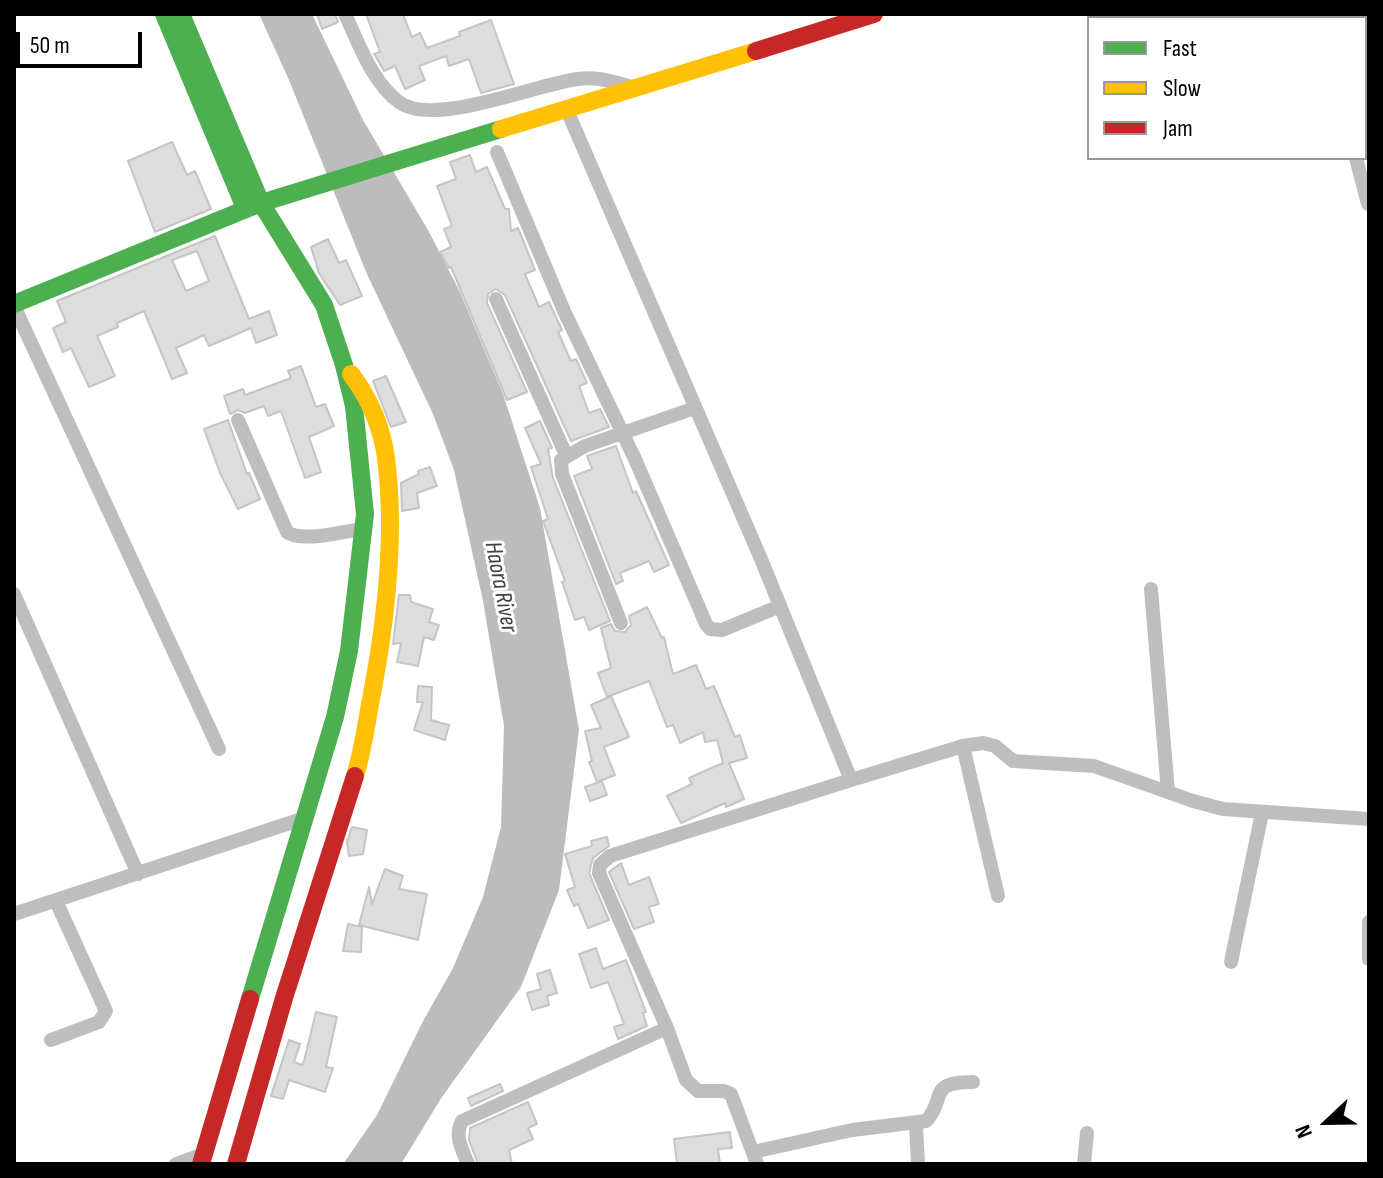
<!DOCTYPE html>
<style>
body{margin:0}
#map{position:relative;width:1383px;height:1178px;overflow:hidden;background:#fff;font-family:"Sofia Sans Condensed",sans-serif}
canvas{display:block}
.frame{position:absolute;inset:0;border:16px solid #000;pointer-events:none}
.legend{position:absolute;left:1087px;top:16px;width:280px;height:144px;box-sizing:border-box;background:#fff;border:2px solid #999;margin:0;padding:10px 14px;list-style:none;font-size:24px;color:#000}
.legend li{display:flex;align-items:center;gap:16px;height:40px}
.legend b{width:40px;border:2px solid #999}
.north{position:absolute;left:1287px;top:1082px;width:80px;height:80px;-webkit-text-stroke:6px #fff;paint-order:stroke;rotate:248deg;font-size:22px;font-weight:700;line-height:32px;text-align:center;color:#000}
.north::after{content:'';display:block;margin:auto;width:28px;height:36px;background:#000;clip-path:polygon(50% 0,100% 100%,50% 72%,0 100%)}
.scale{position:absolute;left:16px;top:32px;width:126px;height:36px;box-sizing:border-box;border:4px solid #000;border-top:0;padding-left:10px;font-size:24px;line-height:28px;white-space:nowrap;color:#000;-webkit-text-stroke:6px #fff;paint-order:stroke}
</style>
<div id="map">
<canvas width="1383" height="1178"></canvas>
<div class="frame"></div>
<ul class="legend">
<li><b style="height:10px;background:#4caf50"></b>Fast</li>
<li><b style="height:10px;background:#ffc107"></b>Slow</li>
<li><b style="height:10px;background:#c62828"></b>Jam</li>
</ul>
<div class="north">N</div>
<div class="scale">50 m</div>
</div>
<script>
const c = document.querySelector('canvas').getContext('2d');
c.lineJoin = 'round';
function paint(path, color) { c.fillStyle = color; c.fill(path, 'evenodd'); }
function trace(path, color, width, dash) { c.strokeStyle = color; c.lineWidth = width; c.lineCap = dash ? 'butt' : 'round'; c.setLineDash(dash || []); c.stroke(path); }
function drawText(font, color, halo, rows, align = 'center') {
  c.font = font + ' "Sofia Sans Condensed",sans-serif'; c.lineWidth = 6; c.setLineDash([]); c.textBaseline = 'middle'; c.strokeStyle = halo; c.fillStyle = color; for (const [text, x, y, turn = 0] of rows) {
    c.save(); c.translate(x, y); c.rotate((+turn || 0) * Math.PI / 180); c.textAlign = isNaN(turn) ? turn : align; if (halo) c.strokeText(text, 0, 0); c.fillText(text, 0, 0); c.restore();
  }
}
const water = new Path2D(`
 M259,14H312L363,120L428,230L460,292L503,394L540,508L579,730L559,890L521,987L442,1097L401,1164H343L377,1115L422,1023L453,968L483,897L501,827L504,726L483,601L454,470L433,414L366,272L289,80Z`);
const building = new Path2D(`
 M317,14H335L338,22L322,29Z
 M366,14H403L412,37L420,33L427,48L460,36L459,32L491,20L514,84L481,93L469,59L449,66L446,56L419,66L425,80L405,89L395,66L384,71L376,57L374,54L380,52Z
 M172,142L187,175L195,171L211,209L155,232L128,161Z
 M470,155L476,172L487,167L505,209H509L511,231L518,228L535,270L525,274L539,307L549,302L562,330L558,332L571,361L576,359L587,383L579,386L589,413L600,409L609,427L571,441L505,295L496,289L488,294L487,303L527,392L507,400L451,267L449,268L440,252L451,247L444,229L452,226L437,186L456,179L450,162Z
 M215,236L249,319L269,311L277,335L256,343L251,328L209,346L204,335L176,348L187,373L172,379L144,311L117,323L118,327L97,336L115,376L89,387L71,348L63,352L53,328L66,322L57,301ZM197,251L209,281L186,291L172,260Z
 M328,239L339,263L346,260L362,296L340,305L319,273L311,247Z
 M301,366L316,407L325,404L334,426L309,437L321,472L305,478L281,411L268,416L264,406L245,413L238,410L230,414L224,396L243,389L245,395L291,378L288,371Z
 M386,376L406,422L391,427L373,381Z
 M228,420L247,474L249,473L260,499L238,509L220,473L204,429Z
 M540,421L552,448L548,449L553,478L610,621L589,630L584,617L575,620L562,582L565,581L543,521L548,519L531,467L541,464L525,428Z
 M616,446L633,493L636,491L669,565L654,572L649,561L620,573L623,581L616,584L574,476L592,469L587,456Z
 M430,467L437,486L417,493L419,508L402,511L401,483L419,474L418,471Z
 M399,595H410L411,602L433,609L429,622L439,625L434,640L424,637L418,666L397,662L401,643L393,644Z
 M647,607L662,638L664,637L673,674L696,665L706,689L714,686L735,737L740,735L747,758L729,763L744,799L726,807L725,803L681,823L667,796L692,784L689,778L723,763L717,740L705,742L703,732L680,743L673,725L667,727L649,681L607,697L598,673L611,668L601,628L611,624L615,631L625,632L631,625L629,616Z
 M418,686L432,687L431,720L449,725L445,740L414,730L423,702H417Z
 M611,696L629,737L604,747L615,775L597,782L589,762L592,761L585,731L601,728L591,705Z
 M602,781L607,795L590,801L585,787Z
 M352,827L367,830L363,854L349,856L347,842Z
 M607,837L609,846L593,858L589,873L609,920L588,928L578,904L574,906L567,890L575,887L565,854L592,846L591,841Z
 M621,863L629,885L649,877L659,904L649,907L654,922L634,929L609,872Z
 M385,869L403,876L399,889L427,894L418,940L359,925L369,887L372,904Z
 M348,924L362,927L361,952L343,951Z
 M596,948L603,969L626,960L646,1012L643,1013L647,1026L618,1039L614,1027L624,1024L608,982L591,988L579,954Z
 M550,970L557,993L547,996L549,1005L532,1010L527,993L541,989L537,974Z
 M316,1012L337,1017L326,1067L333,1068L325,1092L289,1080L283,1099L271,1096L289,1040L300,1044L294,1062L302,1065L304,1061Z
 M500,1084L503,1091L471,1106L468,1098Z
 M528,1102L537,1124L528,1128L533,1139L509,1150L512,1164H478L469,1140L470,1128Z
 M730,1132L732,1148L718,1149L720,1164H677L674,1139Z`);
const street = new Path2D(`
 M345,14C359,44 372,82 399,102C433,128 536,84 578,79C596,76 614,82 632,87
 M1319,14L1320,18
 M566,108L761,559L851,780
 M497,152L564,311L635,459L706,624L710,629L722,630L780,606
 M1356,158L1368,204
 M496,299L566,455
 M14,306L219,749
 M238,420L287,532C302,543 344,531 363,529
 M1151,589L1168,792
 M14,594L138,874
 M621,623L562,474L561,460L585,446L695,408
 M963,746L998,896
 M14,914L305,818
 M1369,922V959
 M1231,962L1262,813
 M51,1040L99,1022L106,1011L56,901
 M916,1124L918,1164
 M753,1152L852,1130L926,1121C947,1099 926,1082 973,1082
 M176,1164L204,1154
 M468,1164C462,1149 454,1136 462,1121L667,1028
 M757,1164L731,1094L724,1091H698L686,1080L667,1028L599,873L600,865L610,856L851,780L963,746L983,743L995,746L1013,761L1094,766L1193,801L1223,809L1369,819
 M1084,1164L1087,1133`);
const fast = new Path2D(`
 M164,14L245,208
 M181,14L261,203L324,305L344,365L354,406L365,514L349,651L335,717L250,999
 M14,304L261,203L501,129`);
const slow = new Path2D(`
 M501,129L756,51
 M351,374C369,398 382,428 386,458C396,535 385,628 370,704C366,728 362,753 355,776`);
const jam = new Path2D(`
 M756,51L874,14
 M201,1164L250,999
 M236,1164L284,998L355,776`);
const waterNames = [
 ["Haora River",500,587,79]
];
paint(water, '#bcbcbc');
paint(building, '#ddd');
trace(building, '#c5c5c5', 2);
trace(street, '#bebebe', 14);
trace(fast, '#4caf50', 18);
trace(slow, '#ffc107', 18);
trace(jam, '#c62828', 18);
drawText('italic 24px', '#414141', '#fff', waterNames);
</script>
